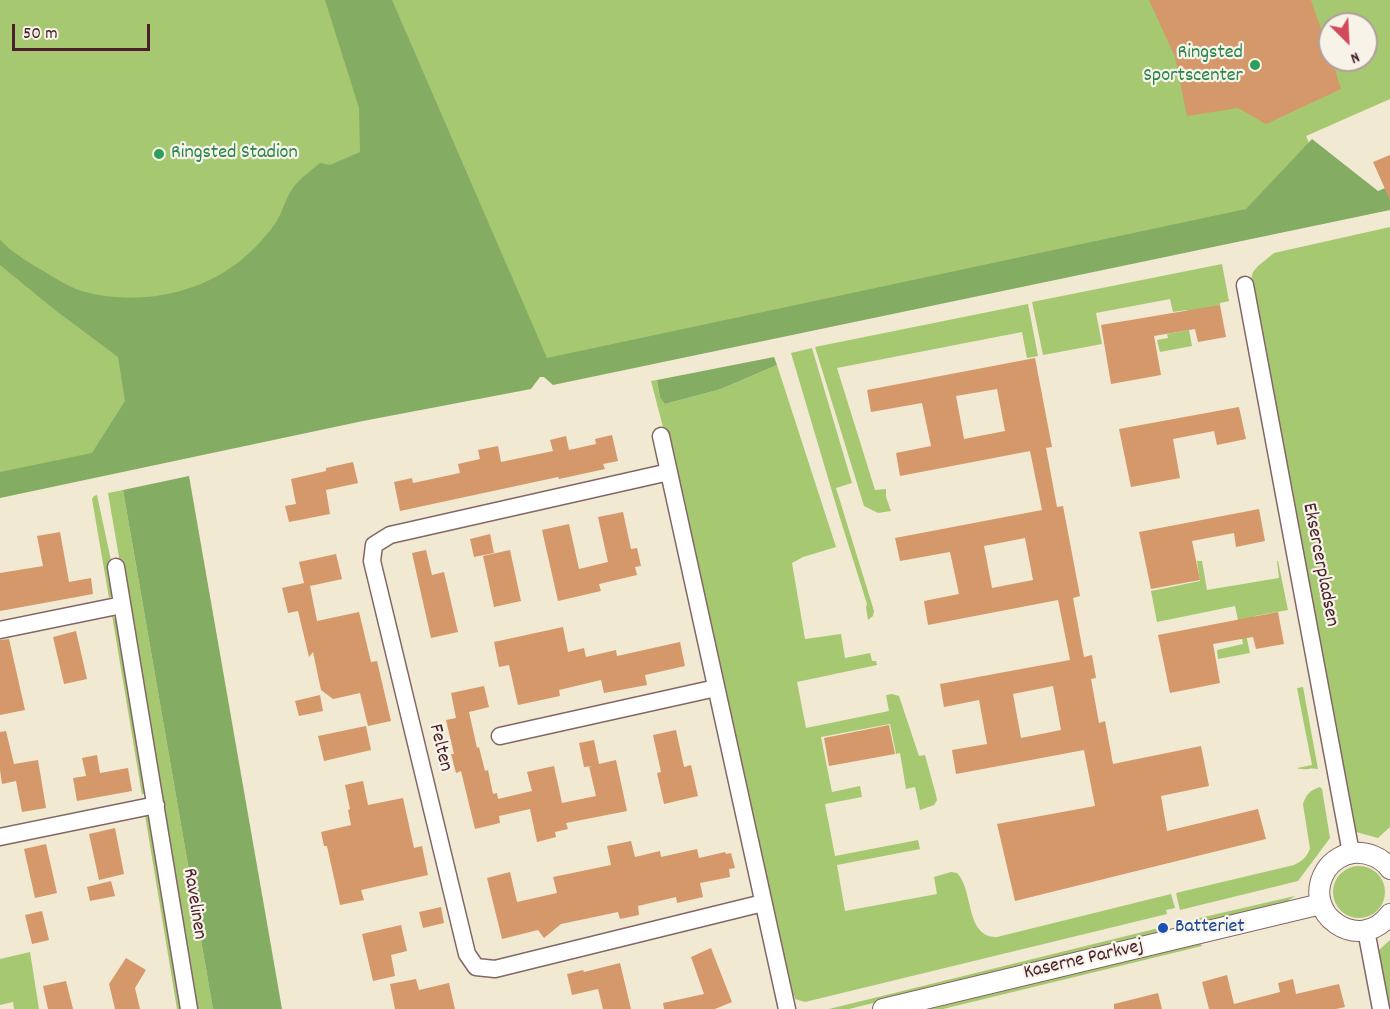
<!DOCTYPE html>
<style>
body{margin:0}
#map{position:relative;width:1390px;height:1009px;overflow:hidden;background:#f1e9d2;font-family:Dekko,sans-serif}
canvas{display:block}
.north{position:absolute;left:1318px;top:12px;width:60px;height:60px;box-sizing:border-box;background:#f7f3e8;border:2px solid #b29e9c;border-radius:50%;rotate:156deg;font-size:16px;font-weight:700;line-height:24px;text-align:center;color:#4a1f2b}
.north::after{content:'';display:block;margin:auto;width:21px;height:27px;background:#d1495b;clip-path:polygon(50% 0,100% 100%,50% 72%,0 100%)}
.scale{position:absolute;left:12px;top:24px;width:138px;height:27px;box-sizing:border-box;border:3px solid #4a1f2b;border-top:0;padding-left:8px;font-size:18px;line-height:21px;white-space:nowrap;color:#4a1f2b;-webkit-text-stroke:4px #f7f3e8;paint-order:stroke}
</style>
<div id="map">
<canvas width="1390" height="1009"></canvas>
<div class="north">N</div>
<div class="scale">50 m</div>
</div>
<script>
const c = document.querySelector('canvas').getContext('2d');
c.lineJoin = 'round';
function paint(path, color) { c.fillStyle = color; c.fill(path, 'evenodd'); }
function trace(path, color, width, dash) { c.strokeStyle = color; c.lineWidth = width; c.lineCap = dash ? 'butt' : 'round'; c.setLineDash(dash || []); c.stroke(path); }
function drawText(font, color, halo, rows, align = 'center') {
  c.font = font + ' Dekko,sans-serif'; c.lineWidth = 4.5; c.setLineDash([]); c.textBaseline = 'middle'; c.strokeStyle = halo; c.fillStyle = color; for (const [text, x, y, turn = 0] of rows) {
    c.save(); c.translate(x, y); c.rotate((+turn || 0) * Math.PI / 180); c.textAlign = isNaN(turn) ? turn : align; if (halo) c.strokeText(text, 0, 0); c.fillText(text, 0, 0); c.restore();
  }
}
const green = new Path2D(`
 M0,0H1390V99L1306,136L1335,201L0,481ZM1330,24H1366V60H1330Z
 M1390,227V827L1378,838L1356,832L1251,279L1253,272L1258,266L1274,253Z
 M1222,264L1229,301L1220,303V305L1206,308L1190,324L1187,310L1173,312L1170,299L1096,313L1102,344L1043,355L1032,302Z
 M1028,304L1038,356L1027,358L1022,332L837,368L875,490L886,489V497L891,511L878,513L864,506L815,347Z
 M1189,330L1192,346L1160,352L1157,340L1168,338L1167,334Z
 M812,348L852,483L836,488L874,611L873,616L868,620L866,607L867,604L839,515L791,353Z
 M777,365L836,547L803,557L792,563L805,639L841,634L845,658L870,653L872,661H876L877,665L797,682L806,728L889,711L886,695L892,694L899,696L919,756L925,755L936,795L937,800L934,805L920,810L915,787L906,789L900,753L896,754L890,724L821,737L832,792L860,786L862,797L825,804L835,856L918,840L920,849L837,865L845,911L937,894L934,877L951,872L957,873C974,890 965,938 997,937L1171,894L1175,908L1166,910L1167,914L805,1002L795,999L794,995H791L664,431L651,381L657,380L660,398L665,404L721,389Z
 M123,490L213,1009H197L123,563H120L108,493Z
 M97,495L112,565L113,595L109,598L92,499L94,496Z
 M1197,561H1202L1207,590L1279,578L1277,561H1278L1288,610L1255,616L1245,630L1250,653L1218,659L1217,650L1243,644L1235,606L1157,622L1151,591L1200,581Z
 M112,615L119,623L146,791L142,795Z
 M1303,687L1318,769C1311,767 1304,771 1297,768L1312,765L1297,688Z
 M1320,787L1322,789L1330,838L1298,881L1180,910L1176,893L1294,865C1302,861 1306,858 1310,849L1303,804C1306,795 1310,790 1320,787Z
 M145,815L151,820L182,1009H177Z
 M1333 892a26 26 0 1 1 52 0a26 26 0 1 1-52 0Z
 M1295,896L1286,902L1195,924V919Z
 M1163,927L1164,931L849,1009H829Z
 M1390,940V1009H1389L1378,951Z
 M1200,942L1202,946L943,1009H926Z
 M30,952L39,1009H14L13,1002L0,1005V959Z`);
const forest = new Path2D(`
 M325,0H392L547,358L1246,209L1312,139L1378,191L1390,186V210L553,385L544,377H540L531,389L363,421L0,498V472L92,453L125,401L118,357L55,310L0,265V240C12,252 26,261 40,269C54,277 69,288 85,292C140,306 204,294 247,255C257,246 267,235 275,224C283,212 286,195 296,184C303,176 312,170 320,163L330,165L360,152L359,108Z
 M774,357L777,365L721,389L665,404L660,398L657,380Z
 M189,476L282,1009H213L123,490Z`);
const building = new Path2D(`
 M1149,0H1311L1330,55V60H1332L1341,89L1266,124L1238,108L1187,116L1175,57Z
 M1390,155V200L1373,162Z
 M1220,305L1226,337L1198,342L1195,329L1154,336L1161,375L1111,384L1101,325Z
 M1035,358L1052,447L1046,448L1057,507L1063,506L1080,596L1073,598L1084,657L1092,655L1096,678L1091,679L1099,723L1105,721L1113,764L1201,746L1209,786L1161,796L1167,831L1258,809L1266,839L1015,901L997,824L1095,806L1084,750L956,774L952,750L987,744L979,700L944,707L940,684L1070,660L1058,600L928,625L924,601L959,594L950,552L900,561L895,538L1042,510L1030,451L900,476L896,453L931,446L922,403L871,412L867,390ZM997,389L1005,431L964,439L956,396ZM1025,538L1033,580L992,588L984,546ZM1053,686L1061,730L1021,738L1013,694Z
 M1239,407L1246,439L1217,445L1214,431L1173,439L1180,478L1131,487L1119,429Z
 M612,435L618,461L603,464L605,469L559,479L558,477L400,511L394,482L412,478L413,483L460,473L458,464L480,459L478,450L498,446L501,462L553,451L550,440L566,436L569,450L596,444L595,439Z
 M353,462L358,483L326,490L330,514L289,522L285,506L296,504L291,479L326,471V468Z
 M1259,509L1265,541L1236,547L1234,533L1192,541L1200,580L1151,589L1139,532Z
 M623,512L631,549L637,548L641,566L635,567L637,575L599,584L601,591L558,601L542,530L569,524L579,569L608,562L598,517Z
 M60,532L69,582L91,578L93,594L0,611V573L43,566L37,536Z
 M490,534L494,553L474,557L470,539Z
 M426,550L432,575L444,572L458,632L431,638L412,553Z
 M510,550L521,601L494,607L483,556Z
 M336,554L342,579L310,586L317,621L359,612L371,662L377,661L391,721L368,726L360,693L333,699L321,690L313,652L309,657L298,611L288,613L282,588L304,583L299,562Z
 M1278,612L1284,644L1256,649L1253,637L1213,644L1220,683L1170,693L1158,635Z
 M563,627L568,652L584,648L586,657L616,650L617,656L680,642L685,666L645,675L647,685L604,693L601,680L559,690L560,696L518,705L509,665L499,667L494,642Z
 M76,631L87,679L64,684L53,637Z
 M9,639L25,710L0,715V640Z
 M484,686L489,707L469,712L477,748L479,747L485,771L488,770L493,794L497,793L498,799L532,791L527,772L554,766L562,803L596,796L589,766H593L584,767L579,743L594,740L599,764L616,760L627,811L566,823L568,829L555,832L556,837L537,842L530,809L499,816L500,823L475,829L461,771L456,773L451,754H454L446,720L456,718L451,693Z
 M320,695L323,711L299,716L295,701Z
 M889,725L895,754L829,766L824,738Z
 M366,726L371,750L324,761L318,736Z
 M676,730L684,767L691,765L698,796L664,804L657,773L661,772L653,735Z
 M6,731L14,764L38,760L46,808L22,812L16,781L2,784L0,770V732Z
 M97,755L100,773L128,768L132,791L77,801L73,778L86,776L82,758Z
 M363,781L368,805L403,798L414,848L422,846L428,875L361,890L364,900L340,905L327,846H324L321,832L351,825L348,810L350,809L345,785Z
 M115,828L124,874L99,880L89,834Z
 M631,841L635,857L660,851L661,857L697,849L699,858L725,852L726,854L731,853L735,868L729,869L730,877L700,883L703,897L677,903L676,897L638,906L639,915L620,919L618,912L561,924L544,938L538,930L502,939L487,878L510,872L517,902L557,893L553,877L611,865L607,846Z
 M46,844L57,893L35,898L24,849Z
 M111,881L115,896L90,901L87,887Z
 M441,907L444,923L423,928L419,912Z
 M42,911L49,940L32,944L25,915Z
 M401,925L407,951L391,955L395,976L373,981L362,934Z
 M711,948L732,1002L715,1009H664L663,1003L704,994L691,957Z
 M126,958L146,970L135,988L140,1009H115L109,984Z
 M620,963L631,1009H603L598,989L572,995L567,974L583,970L584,972Z
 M1227,975L1234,1004L1280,992L1278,983L1293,979L1296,994L1339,984L1345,1007L1336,1009H1209L1202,982Z
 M416,979L419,990L449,983L455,1009H395L390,984Z
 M66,981L73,1009H48L43,986Z
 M1158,993L1162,1009H1114V1004Z`);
const minor = new Path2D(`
 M1245,285L1351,853
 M661,436L787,1009
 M669,472L390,535L374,545L372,561L467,954L476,967L495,969L763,903
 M116,567L189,1009
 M0,630L122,605
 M500,736L716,688
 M0,837L156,805
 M1366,930L1381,1009`);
const tertiary = new Path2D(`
 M1390,869C1382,857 1367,852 1353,853C1343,854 1332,861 1326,870C1299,914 1360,955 1390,914
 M883,1009L1321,904`);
const markers = [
 [1255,65,6,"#2e9e5b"],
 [159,154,6,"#2e9e5b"],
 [1163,928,6,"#1a4fb4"]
];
const leisureNames = [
 ["Ringsted",1243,54],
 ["Sportscenter",1243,77],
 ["Ringsted Stadion",171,154,"left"]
];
const streetNames = [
 ["Eksercerpladsen",1319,565,79],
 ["Felten",439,748,76],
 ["Ravelinen",193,904,81],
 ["Kaserne Parkvej",1084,961,-13]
];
const transitNames = [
 ["Batteriet",1175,928]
];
paint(green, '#a6c871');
paint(forest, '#84ac63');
paint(building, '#d5986a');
trace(minor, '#846665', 19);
trace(tertiary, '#846665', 22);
trace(minor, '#fff', 16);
trace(tertiary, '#fff', 20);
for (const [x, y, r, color] of markers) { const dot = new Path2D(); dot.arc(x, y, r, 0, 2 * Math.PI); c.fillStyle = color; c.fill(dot); trace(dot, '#f7f3e8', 2); }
drawText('20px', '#27864d', '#f7f3e8', leisureNames, 'right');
drawText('20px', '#4a1f2b', '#f7f3e8', streetNames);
drawText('20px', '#164399', '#f7f3e8', transitNames, 'left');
</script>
